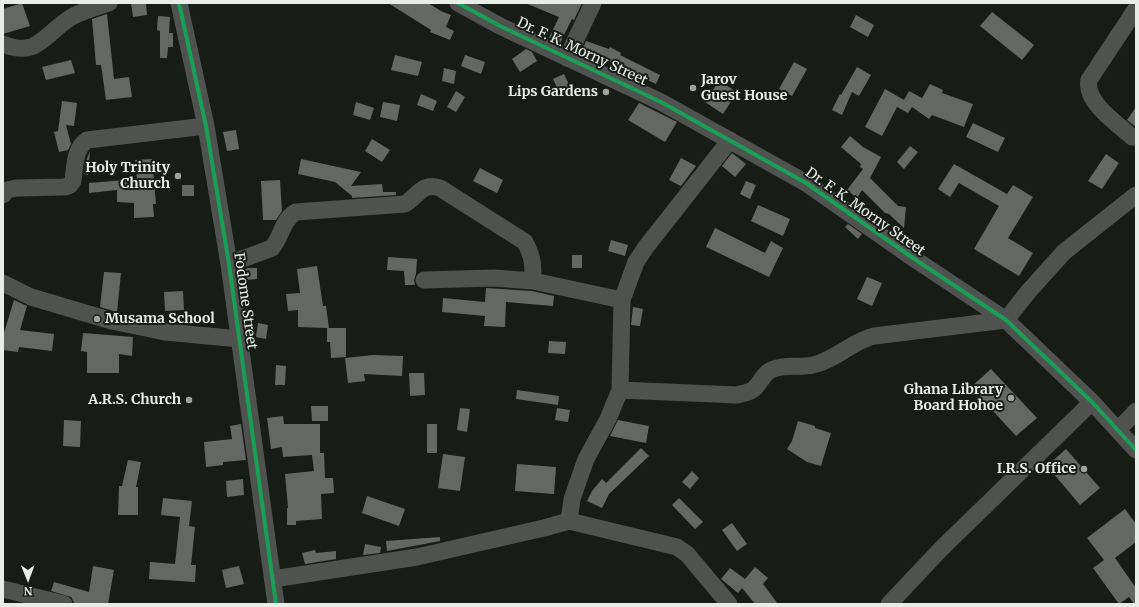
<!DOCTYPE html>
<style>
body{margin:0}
#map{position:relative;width:1139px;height:607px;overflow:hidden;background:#181c17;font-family:Merriweather,serif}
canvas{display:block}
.frame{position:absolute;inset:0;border:4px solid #e8ede7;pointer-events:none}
.north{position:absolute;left:8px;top:559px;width:40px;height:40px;-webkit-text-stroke:3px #171d16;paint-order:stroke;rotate:179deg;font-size:11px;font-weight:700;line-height:16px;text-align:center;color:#e8ede7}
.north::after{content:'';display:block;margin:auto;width:14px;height:18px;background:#e8ede7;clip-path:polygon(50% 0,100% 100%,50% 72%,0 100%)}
</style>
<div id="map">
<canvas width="1139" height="607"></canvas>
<div class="frame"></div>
<div class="north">N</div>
</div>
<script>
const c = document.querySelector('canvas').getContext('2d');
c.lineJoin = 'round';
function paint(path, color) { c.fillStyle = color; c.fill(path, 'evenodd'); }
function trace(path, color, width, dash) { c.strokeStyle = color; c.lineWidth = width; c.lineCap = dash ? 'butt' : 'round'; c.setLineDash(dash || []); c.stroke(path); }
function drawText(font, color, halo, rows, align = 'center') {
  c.font = font + ' Merriweather,serif'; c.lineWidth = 4; c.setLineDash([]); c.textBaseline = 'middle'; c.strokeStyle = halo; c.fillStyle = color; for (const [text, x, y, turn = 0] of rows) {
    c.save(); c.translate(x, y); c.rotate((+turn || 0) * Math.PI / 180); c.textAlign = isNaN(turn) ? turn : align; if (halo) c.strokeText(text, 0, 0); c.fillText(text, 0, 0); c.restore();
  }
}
const building = new Path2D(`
 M22,3L30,26L3,34V9Z
 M131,3H146L147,15L133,17Z
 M388,3H428L441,11L451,15L446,27L454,31L450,40L430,32L431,30Z
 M525,3H582L574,20L572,19L560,43L549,38L559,17Z
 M992,12L1034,45L1022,60L980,26Z
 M107,14L114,79L129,77L132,97L106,100L101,65H96L92,19Z
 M856,15L874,25L868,37L850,27Z
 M158,16L170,17L169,33H173V47H168L167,58H160V31L157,30Z
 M586,41L609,49L610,47L621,53L620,55L660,75L656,84L599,57L598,59L581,53Z
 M526,49L532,52L537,61L520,72L512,59Z
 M395,55L422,62L418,76L391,70Z
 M465,55L485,62L481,74L461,66Z
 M71,60L75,73L46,80L42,67Z
 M794,62L807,69L792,96L779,89Z
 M857,67L871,75L859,96L852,92L842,115L832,110L840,94L841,95Z
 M444,68L456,71L454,84L442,81Z
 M564,74L571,89L560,94L553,79Z
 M719,81L737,92L723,114L705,102Z
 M930,84L943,90L942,93L973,104L964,127L932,115L929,119L912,107L908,113L897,107L882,136L865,127L885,89L904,100L909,91L922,98Z
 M456,91L465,97L456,112L447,107Z
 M421,94L437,101L433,111L417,105Z
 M62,101L77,103L74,126L66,125L71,144L68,150L59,152L54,132L58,131Z
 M356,102L374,108L370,120L353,115Z
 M383,102L400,105L397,121L380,117Z
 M639,103L677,122L665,142L628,120Z
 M1136,107V127L1127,120Z
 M973,123L1005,138L998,152L966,137Z
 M236,130L239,149L227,151L223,132Z
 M850,136L863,147L881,157L870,178L898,206L906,207L904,228L889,214L885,213L862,190L857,198L847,190L863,169L860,167L861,164L841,147Z
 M372,139L390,150L382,162L365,151Z
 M910,146L918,152L904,169L897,162Z
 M90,151L88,175L84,174L86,161Z
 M732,153L746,164L735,177L722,166Z
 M1106,154L1119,163L1102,189L1088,181Z
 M681,158L696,166L681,186L669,180Z
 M152,159L156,204H153L154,217L134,218V203L117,202V190L89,193V183L137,179L135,160Z
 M301,159L361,172L351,186L382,184L383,192H396V195L352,198V196L335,182L298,174Z
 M954,164L1007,194L1013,185L1033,197L1008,238L1033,253L1019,276L974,249L999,206L959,183L950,197L938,189Z
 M480,168L503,180L497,193L473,181Z
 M280,180L282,211L276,220H263L261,181Z
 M746,181L756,185L750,199L740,194Z
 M182,185H194V196H182Z
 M758,205L790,219L783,236L751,221Z
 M848,224L862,234L858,239L845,227Z
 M715,228L765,253L771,241L783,248L769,277L706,247Z
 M611,240L628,245L625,256L608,251Z
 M572,255H582V268H572Z
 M388,257L417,259L416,274L414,280L415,285H405L404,271L387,270Z
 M317,266L323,306H326L329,328H346V357L331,358L330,342H327V328L298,327V310L288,311L286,294L300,293L297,269Z
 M248,268H257V279L246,280L245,269Z
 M104,272L121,273L117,312L100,307Z
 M867,277L882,283L872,306L857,299Z
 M486,288L532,291L554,296L553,306L506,302L505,327L484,326L485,316L442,312L443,298L485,302Z
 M183,291L184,310L165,311L164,292Z
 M14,300L27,306L20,330L54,334L52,351L19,347L18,352L3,350V336Z
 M633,307L643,309L640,326L631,325Z
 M258,323L268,325L266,339L256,337Z
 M83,333L133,337L132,356L119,354V373H87V352L81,351Z
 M549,341L566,342L565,354L548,353Z
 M373,355L403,356L402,376L364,374L365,381L348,383L345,358Z
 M276,365L286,366L285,385H275Z
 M991,369L1037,418L1016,436L971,387Z
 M409,373H424L425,395L410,396Z
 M517,390L559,396L558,405L516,399Z
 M311,406H328V421H312Z
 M460,408L470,409L467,432L457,430Z
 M557,408L570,410L568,422L555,420Z
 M283,416L284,424H320V453H324L325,478H333L334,493L321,494L322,519L296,521V525H287V508H288L285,474L314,471L312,455L283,457L282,447L271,449L267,418Z
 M64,420L81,421L80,447L63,446Z
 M618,420L649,426L646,443L610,436Z
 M798,421L815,426V428L831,433L821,466L807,462L787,449L792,441Z
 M241,424L246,460L223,462V465L206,467L204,442L232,439L230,426Z
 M427,424H437V453H427Z
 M641,448L649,456L609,494L602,508L587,501L592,491L602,479L606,483Z
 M1066,449L1100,488L1080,505L1047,466Z
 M443,454L465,457L460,491L438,488Z
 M128,460L141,462L136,487H138V515H118L119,486H122Z
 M517,464L556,467L554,494L515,491Z
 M692,471L699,478L690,489L682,482Z
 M243,479L244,495L227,497L226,481Z
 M367,496L405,509L399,526L362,513Z
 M163,498L192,501L189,526L195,527L191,565H196L195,582L149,579L150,562L175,564L180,517L161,515Z
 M679,498L703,522L695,529L672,505Z
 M1125,509L1136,524V542L1115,558L1136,588V604H1134L1129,597L1119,604L1093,568L1104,560L1087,538Z
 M732,523L747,544L737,551L722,530Z
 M440,537V541L387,551L386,541Z
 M365,544L381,547L380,553L363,555Z
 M315,550L316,553L336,551V559L305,564L302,553Z
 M93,566L114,570L108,604H75L71,597L51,591L54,582L89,592Z
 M239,566L244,584L226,588L222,570Z
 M755,567L768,578L763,584L778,604H755L742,588L738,593L721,579L730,568L745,579Z`);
const minor = new Path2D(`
 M179,3L206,126L229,264L276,604
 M458,3L500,26L661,102L806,183L913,258L1006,320L1092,402L1136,450
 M1136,9L1089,80C1084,102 1118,124 1132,137H1136
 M3,44C37,58 44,35 70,18C81,11 97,7 109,3
 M567,58L593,3
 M3,195L7,190L16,188L65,187L70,185L73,181C75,167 74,149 87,140L206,126
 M229,264L272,248C282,236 282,220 296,212L405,204C418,196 422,182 440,188L525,242C533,257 533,265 533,281
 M424,280L494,278L533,281L622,300
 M3,283L31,297L112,321L165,332L240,339
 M620,390L737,395C743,393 750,393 755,388C761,382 763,374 771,370C783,364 800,368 813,365C836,360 852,341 874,336L1006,320L1028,292L1064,252L1136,195
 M1118,430L1136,411
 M569,521L572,499L586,459L608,419L620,390L622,300L636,262L646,247L730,140
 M273,579L417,557L544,528L569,521L677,547L687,554L729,604
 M3,589L64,604
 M889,604L941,549L1092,402`);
const cycleway = new Path2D(`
 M179,3L206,126L229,264L276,604
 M458,3L500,26L661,102L806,183L913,258L1006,320L1092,402L1136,450`);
const markers = [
 [693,88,4,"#9fa49e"],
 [606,92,4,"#9fa49e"],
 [178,176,4,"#9fa49e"],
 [97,319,4,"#9fa49e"],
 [1011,398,4,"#9fa49e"],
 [189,400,4,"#9fa49e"],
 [1084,469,4,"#9fa49e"]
];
const streetNames = [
 ["Dr. F. K. Morny Street",582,52,25],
 ["Dr. F. K. Morny Street",865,212,35],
 ["Fodome Street",245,301,82]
];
const poiNames = [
 ["Jarov",701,80,"left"],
 ["Guest House",701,96,"left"],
 ["Lips Gardens",598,92],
 ["Holy Trinity",170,168],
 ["Church",170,184],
 ["Musama School",105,319,"left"],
 ["Ghana Library",1003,390],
 ["Board Hohoe",1003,406],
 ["A.R.S. Church",181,400],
 ["I.R.S. Office",1076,469]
];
paint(building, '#646763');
trace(minor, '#50524f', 17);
trace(cycleway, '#1a9f57', 4);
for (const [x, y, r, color] of markers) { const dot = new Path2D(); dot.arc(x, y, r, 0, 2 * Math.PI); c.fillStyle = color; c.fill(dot); trace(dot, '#171d16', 1.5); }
drawText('14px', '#e8ede7', '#171d16', streetNames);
drawText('bold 14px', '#e8ede7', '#171d16', poiNames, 'right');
</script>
